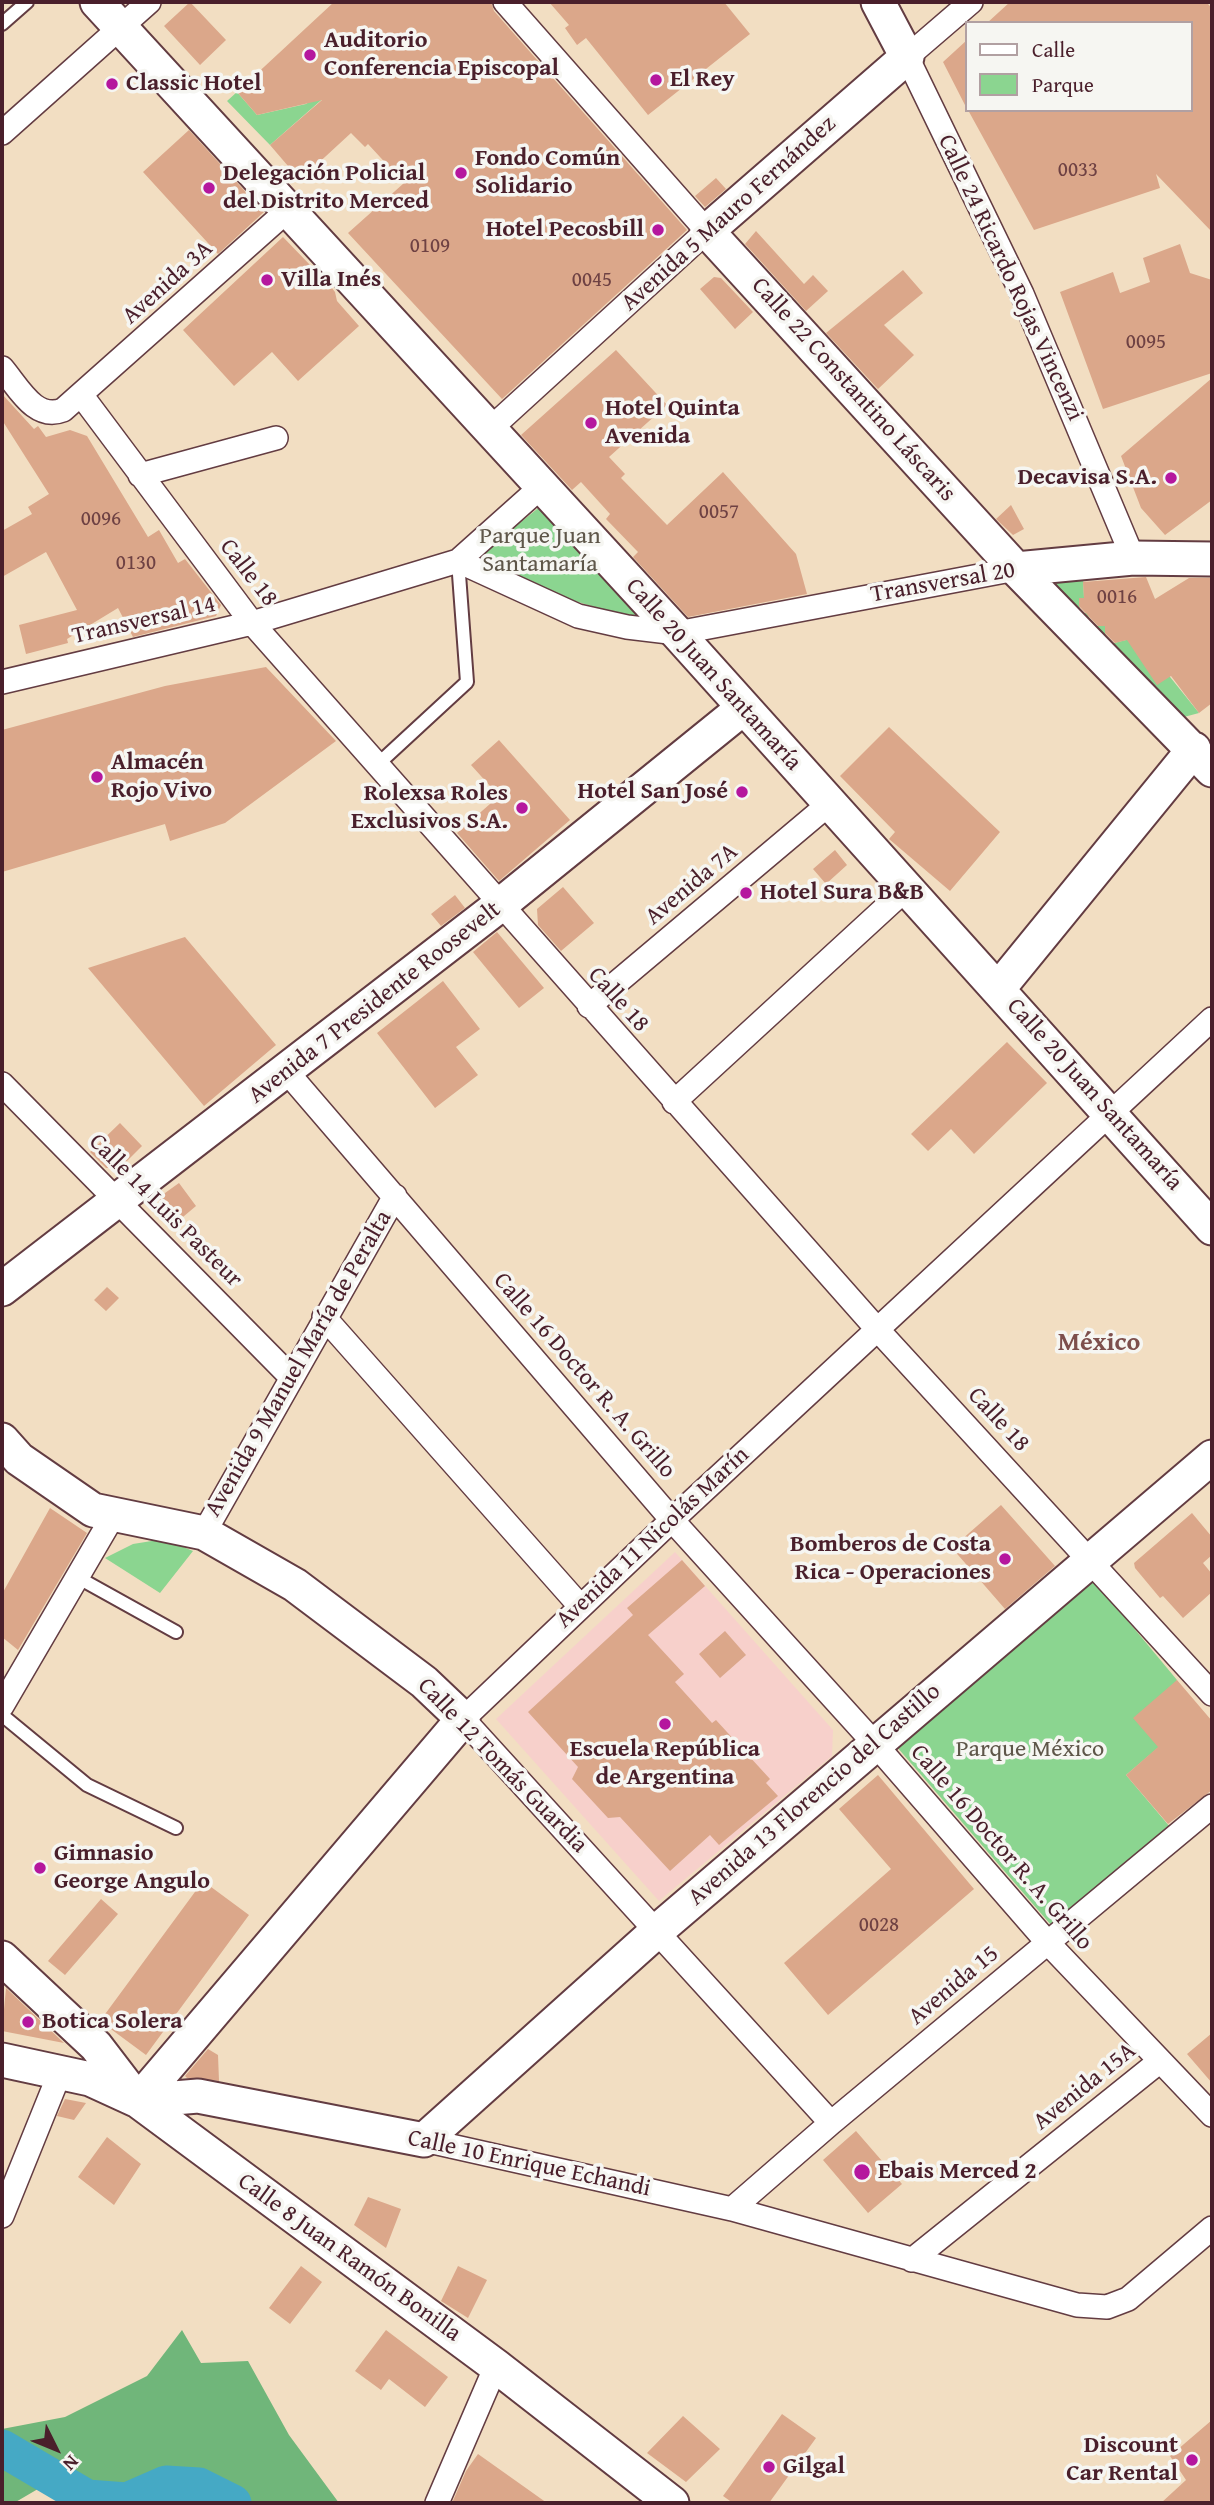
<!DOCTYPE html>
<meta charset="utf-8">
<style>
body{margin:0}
#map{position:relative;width:1214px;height:2505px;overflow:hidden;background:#f2dec2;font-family:"Gentium Book Plus",serif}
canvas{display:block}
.frame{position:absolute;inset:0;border:4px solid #4a1f2b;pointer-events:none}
.legend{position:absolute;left:965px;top:21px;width:228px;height:91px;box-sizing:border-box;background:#f6f6f2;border:2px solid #b1a0a2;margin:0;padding:9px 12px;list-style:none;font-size:21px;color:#4a1f2b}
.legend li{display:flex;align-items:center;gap:14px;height:35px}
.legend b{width:35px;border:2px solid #b1a0a2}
.north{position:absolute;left:21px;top:2414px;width:70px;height:70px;-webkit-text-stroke:5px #f6f6f2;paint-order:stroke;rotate:133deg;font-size:19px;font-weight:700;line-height:28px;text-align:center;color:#4a1f2b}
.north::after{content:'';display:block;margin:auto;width:24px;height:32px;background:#4a1f2b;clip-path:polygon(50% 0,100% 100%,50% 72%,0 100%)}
</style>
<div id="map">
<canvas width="1214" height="2505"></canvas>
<div class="frame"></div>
<ul class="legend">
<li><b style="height:9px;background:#fff"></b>Calle</li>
<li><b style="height:19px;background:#8bd590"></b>Parque</li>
</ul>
<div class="north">N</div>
</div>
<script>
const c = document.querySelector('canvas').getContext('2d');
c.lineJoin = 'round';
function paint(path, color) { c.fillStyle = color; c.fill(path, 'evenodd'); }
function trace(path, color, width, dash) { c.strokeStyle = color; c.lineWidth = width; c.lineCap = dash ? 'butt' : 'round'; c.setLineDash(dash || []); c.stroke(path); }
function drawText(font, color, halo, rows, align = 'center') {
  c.font = font + ' "Gentium Book Plus",serif'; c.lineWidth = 7; c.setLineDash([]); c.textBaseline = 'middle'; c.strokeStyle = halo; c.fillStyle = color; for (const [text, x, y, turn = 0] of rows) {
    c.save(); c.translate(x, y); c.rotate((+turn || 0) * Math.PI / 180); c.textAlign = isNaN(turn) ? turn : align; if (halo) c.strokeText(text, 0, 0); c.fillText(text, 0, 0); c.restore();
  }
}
const built = new Path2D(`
 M675,1552L833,1730L832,1756L659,1901L496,1719Z`);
const green = new Path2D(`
 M368,59L270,145L227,101L237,92L257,115L306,104Z
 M542,505L655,618C590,613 533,585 474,560Z
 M1083,575L1084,598L1079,599L1080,613H1088L1090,626H1105L1106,645L1138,637L1199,713L1184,717L1169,710L1074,615L1052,577Z
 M164,1539L193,1551L160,1593L105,1558L133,1544Z
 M1088,1573L1177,1680L1159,1747L1126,1775L1170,1827L1051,1925L890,1739Z`);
const forest = new Path2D(`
 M182,2330L201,2363L248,2361L289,2435L339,2503H72L43,2486L14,2503H2V2429L65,2417L147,2376Z`);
const river = new Path2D(`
 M2,2448L87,2498L127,2501L166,2484L199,2486L233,2503`);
const building = new Path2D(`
 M190,2L226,40L200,65L164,26Z
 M334,2H491L494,11L687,230L502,399L348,233L404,183L368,144L365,147L351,133L300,180L270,145L322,100L257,115L237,92Z
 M549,2H724L750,34L648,115L586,38L577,45L565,28L569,25Z
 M1010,2H1206L1212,8V232L1156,174L1160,188L1034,230L968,110H1191V23H987Z
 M967,40V109L943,62Z
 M189,130L264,212L218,254L143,172Z
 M716,178L726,189L705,207L695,196Z
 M756,231L804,284L813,275L828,291L806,311L745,244Z
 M283,237L311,266L305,272L328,283L335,292L337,301L359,326L298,381L272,352L234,386L183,330Z
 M1180,244L1190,273L1212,280V373L1103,409L1060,292L1113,272L1120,293L1150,282L1143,258Z
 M903,270L923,293L884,325L914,355L878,389L826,333Z
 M714,277L721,278L753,312L735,329L700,289Z
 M616,350L667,405L609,457L625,474L621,478L667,525L723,472L796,554L807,594L688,617L633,557L638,552L606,519L610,514L581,482L572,490L521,435Z
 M1212,378V500L1165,535L1141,508L1121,456Z
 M2,394L34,429L38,426L46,437L70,430L87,436L148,537L159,530L178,563L185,559L221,605L216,616L133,637L118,608L67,639L68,643L26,654L19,625L77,610L46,552L2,577V531L32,514L28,507L49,494L2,420Z
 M1011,505L1024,529L1013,535L996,519Z
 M1146,577L1155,599L1189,578H1212V703L1199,713L1171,676L1157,685L1127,640L1115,643L1105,633V626H1098L1079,606V598H1084L1083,582Z
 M266,667L336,741L225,823L170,841L165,824L2,872V730L165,686Z
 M889,727L1000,832L950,891L889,839L895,832L840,776Z
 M499,740L570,820L499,881L457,833L499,796L471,765Z
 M835,850L847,865L826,884L813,869Z
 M563,887L594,923L561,951L538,925L537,909Z
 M455,895L465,908L441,926L431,914Z
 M497,932L544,988L519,1008L473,952Z
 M185,937L276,1045L204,1106L88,968Z
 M443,981L480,1029L456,1047L478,1075L435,1108L377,1033Z
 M1007,1042L1047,1083L974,1154L951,1129L928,1151L911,1134Z
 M120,1123L142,1146L121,1167L106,1168L90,1152Z
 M179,1183L196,1206L177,1222L158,1198Z
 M107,1287L119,1298L106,1311L94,1300Z
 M1001,1505L1055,1566L1005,1609L952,1548Z
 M50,1508L87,1533L18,1650L2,1637V1594Z
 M1192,1513L1212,1537V1555L1203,1563L1212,1574V1592L1183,1618L1163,1596L1160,1598L1135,1568L1134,1563Z
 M682,1560L705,1586L648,1635L684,1674L675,1682L712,1723L716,1720L770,1779L766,1783L778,1796L719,1845L710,1835L670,1871L620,1817L608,1818L572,1779L578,1767L528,1712L633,1615L627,1608Z
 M725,1631L746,1655L720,1678L699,1654Z
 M1177,1680L1212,1721V1790L1168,1824L1126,1775L1158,1747L1133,1718Z
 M878,1775L974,1889L828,2015L784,1963L891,1869L839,1809Z
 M203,1881L249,1915L146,2055L100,2021Z
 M101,1899L118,1914L65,1975L48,1961Z
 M6,1988L64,2043L2,2031Z
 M1212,2033V2083L1187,2054Z
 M208,2049L218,2055L219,2081L187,2078L185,2076Z
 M65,2099L86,2103L74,2120L57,2116Z
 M856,2131L902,2184L868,2213L823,2160Z
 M107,2137L141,2164L114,2205L78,2177Z
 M368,2197L401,2209L386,2248L354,2225Z
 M301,2266L322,2282L290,2324L269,2308Z
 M458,2266L487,2280L468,2318L441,2301Z
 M386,2330L448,2377L425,2407L389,2379L381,2390L355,2371Z
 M782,2414L816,2438L769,2503H733L723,2496Z
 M683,2416L720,2449L686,2482L647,2453Z
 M1212,2420V2499L1207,2503H1161L1186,2480L1170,2456Z
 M478,2454L547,2503H452L466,2471Z`);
const lane = new Path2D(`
 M2,24L27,2
 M377,765L467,682L458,561
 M77,1577L176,1632
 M2,1715L87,1785L176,1828`);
const street = new Path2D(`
 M971,2L907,57L1022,294L1133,558
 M2,133L149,2
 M2,368C19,388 35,421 63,410L288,210
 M82,396L252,623L877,1329L1212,1694
 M490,429L707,231L505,2
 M140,475L276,438
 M458,561L578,616L627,627L677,633L1016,569
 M2,682L252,623L458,561L542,486
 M589,1006L829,804
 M287,1072L672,1520L875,1744L1048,1943L1212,2115
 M2,1084L290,1376
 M674,1102L907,888
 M324,1317L580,1606
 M204,1533L395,1196
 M2,1706L113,1516
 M831,2123L463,1719L672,1520L1212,1019
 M424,2140L732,2209L1077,2305L1107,2307L1128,2299L1212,2228
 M732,2209L831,2123L1212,1806
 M2,2216L61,2070
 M912,2260L1160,2061
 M437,2503L496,2366`);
const secondary = new Path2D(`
 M97,2L677,633L1212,1228
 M878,2L907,57L707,231L1016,569L1212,770
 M1016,569L1133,558L1212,559
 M999,988L1194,749
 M2,1289L500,905L742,709
 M2,1440L19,1459L93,1510L204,1533L295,1585L424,1682L463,1719L138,2101
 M2,1958L96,2046L135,2097
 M2,2060L90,2079L138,2101L496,2366L672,2503
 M138,2101L198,2096L424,2140L657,1931L1212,1457`);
const markers = [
 [310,55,7,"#b5179e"],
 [656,80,7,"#b5179e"],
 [112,84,7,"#b5179e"],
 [461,173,7,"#b5179e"],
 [209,188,7,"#b5179e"],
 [658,230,7,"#b5179e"],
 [267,280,7,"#b5179e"],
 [591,423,7,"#b5179e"],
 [1171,478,7,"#b5179e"],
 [97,777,7,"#b5179e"],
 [742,792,7,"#b5179e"],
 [522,808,7,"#b5179e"],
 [746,893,7,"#b5179e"],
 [1005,1559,7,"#b5179e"],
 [665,1724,7,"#b5179e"],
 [40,1868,7,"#b5179e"],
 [28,2022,7,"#b5179e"],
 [862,2172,9,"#b5179e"],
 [1192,2460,7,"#b5179e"],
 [769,2467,7,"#b5179e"]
];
const numberNames = [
 ["0033",1078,171],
 ["0109",430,247],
 ["0045",592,281],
 ["0095",1146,343],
 ["0057",719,513],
 ["0096",101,520],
 ["0130",136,564],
 ["0016",1117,598],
 ["0028",879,1926]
];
const poiNames = [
 ["Auditorio",324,41],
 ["Conferencia Episcopal",324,69],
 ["El Rey",670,80],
 ["Classic Hotel",126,84],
 ["Fondo Común",475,159],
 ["Solidario",475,187],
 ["Delegación Policial",223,174],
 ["del Distrito Merced",223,202],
 ["Hotel Pecosbill",644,230,"right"],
 ["Villa Inés",281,280],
 ["Hotel Quinta",605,409],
 ["Avenida",605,437],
 ["Decavisa S.A.",1157,478,"right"],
 ["Almacén",111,763],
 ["Rojo Vivo",111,791],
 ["Hotel San José",728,792,"right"],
 ["Rolexsa Roles",508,794,"right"],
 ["Exclusivos S.A.",508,822,"right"],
 ["Hotel Sura B&B",760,893],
 ["Bomberos de Costa",991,1545,"right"],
 ["Rica - Operaciones",991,1573,"right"],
 ["Escuela República",665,1750,"center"],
 ["de Argentina",665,1778,"center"],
 ["Gimnasio",54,1854],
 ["George Angulo",54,1882],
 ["Botica Solera",42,2022],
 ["Ebais Merced 2",878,2172],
 ["Discount",1178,2446,"right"],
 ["Car Rental",1178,2474,"right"],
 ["Gilgal",783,2467]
];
const streetNames = [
 ["Avenida 5 Mauro Fernández",729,214,-42],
 ["Calle 24 Ricardo Rojas Vincenzi",1010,278,65],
 ["Avenida 3A",168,283,-42],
 ["Calle 22 Constantino Láscaris",853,390,48],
 ["Calle 18",248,573,52],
 ["Transversal 20",943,583,-10],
 ["Transversal 14",144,621,-13],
 ["Calle 20 Juan Santamaría",713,675,48],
 ["Avenida 7A",692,885,-40],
 ["Calle 18",618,1000,48],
 ["Avenida 7 Presidente Roosevelt",375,1003,-38],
 ["Calle 20 Juan Santamaría",1094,1095,48],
 ["Calle 14 Luis Pasteur",165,1211,45],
 ["Avenida 9 Manuel María de Peralta",299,1364,-60],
 ["Calle 16 Doctor R. A. Grillo",584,1376,49],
 ["Calle 18",998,1420,47],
 ["Avenida 11 Nicolás Marín",653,1538,-43],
 ["Calle 12 Tomás Guardia",502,1766,46],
 ["Avenida 13 Florencio del Castillo",815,1795,-41],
 ["Calle 16 Doctor R. A. Grillo",1001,1848,49],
 ["Avenida 15",954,1986,-40],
 ["Avenida 15A",1085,2087,-39],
 ["Calle 10 Enrique Echandi",529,2164,12],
 ["Calle 8 Juan Ramón Bonilla",349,2258,36]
];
const parkNames = [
 ["Parque Juan",540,537],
 ["Santamaría",540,565],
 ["Parque México",1030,1750]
];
const neighbourhoodNames = [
 ["México",1099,1343]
];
paint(built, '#f7d0cb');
paint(green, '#8bd590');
paint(forest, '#70b67a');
trace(river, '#45a9c5', 37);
paint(building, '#dba78a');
trace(lane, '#633c42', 16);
trace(street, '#633c42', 26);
trace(secondary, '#633c42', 37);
trace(lane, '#fff', 12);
trace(street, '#fff', 23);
trace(secondary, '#fff', 33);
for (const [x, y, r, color] of markers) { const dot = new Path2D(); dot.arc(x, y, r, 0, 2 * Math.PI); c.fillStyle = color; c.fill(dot); trace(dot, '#f6f6f2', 2.5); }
drawText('21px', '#6e4143', null, numberNames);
drawText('bold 24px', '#4a1f2b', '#f6f6f2', poiNames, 'left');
drawText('24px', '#4a1f2b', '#f6f6f2', streetNames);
drawText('24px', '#5e5649', '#f6f6f2', parkNames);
drawText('bold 26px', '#7d4f4c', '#f6f6f2', neighbourhoodNames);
</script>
